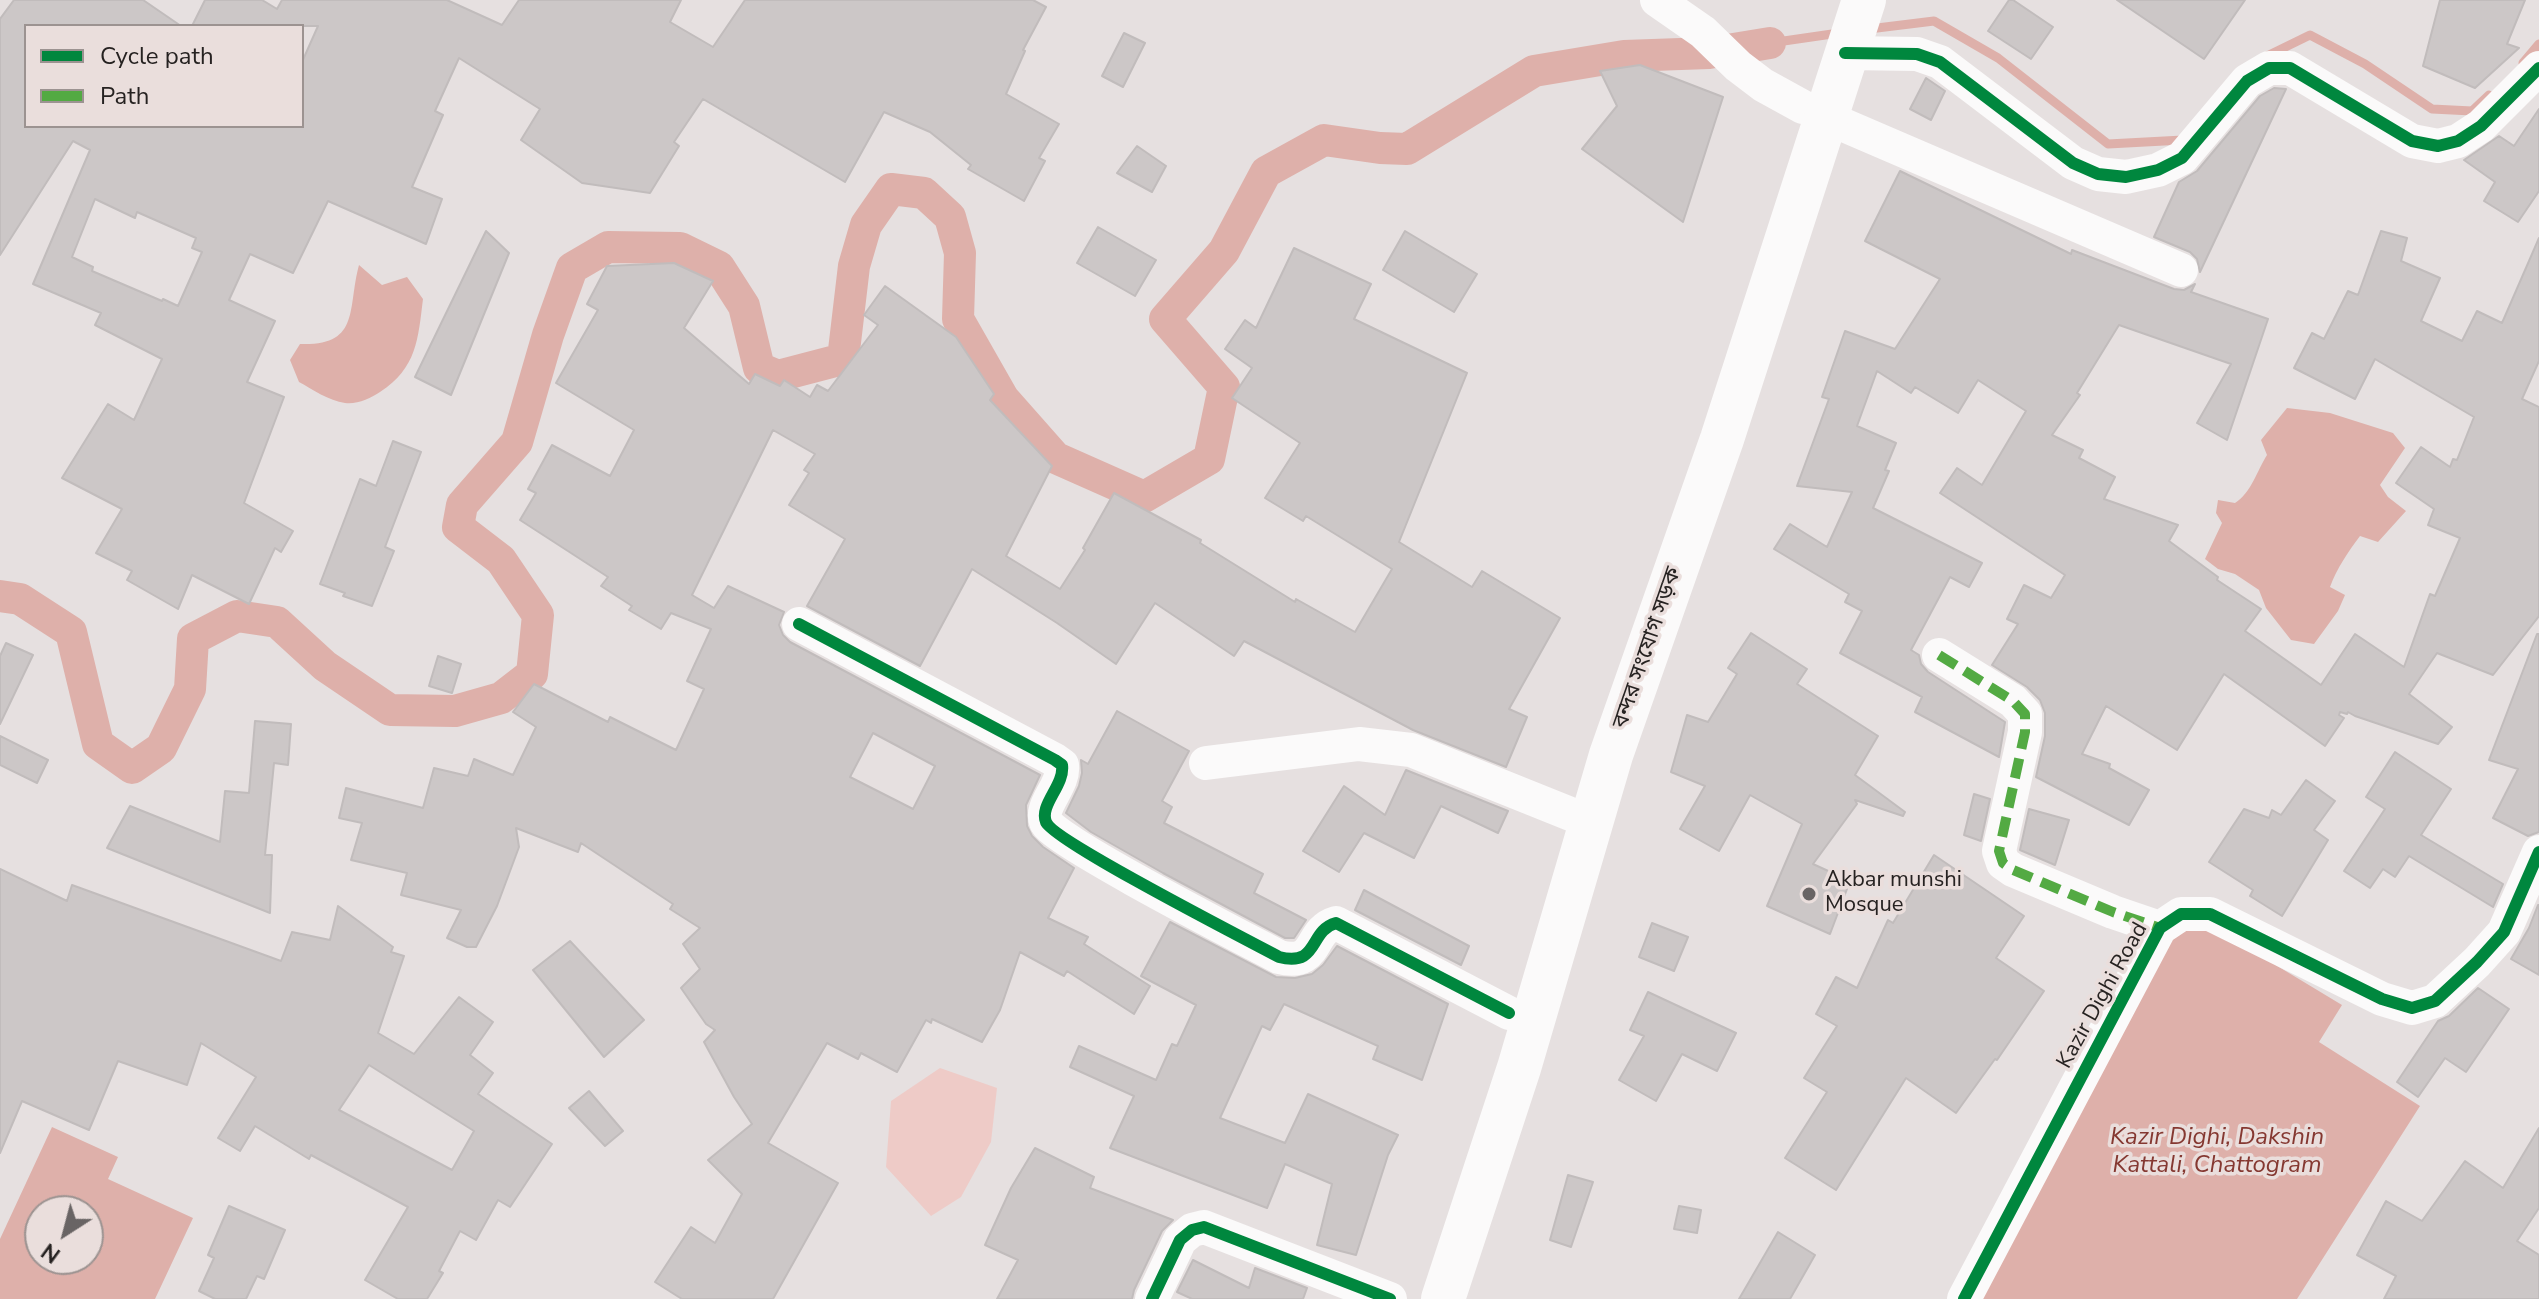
<!DOCTYPE html>
<meta charset="utf-8">
<style>
body{margin:0}
#map{position:relative;width:2539px;height:1299px;overflow:hidden;background:#e6e0e0;font-family:"Nunito Sans",sans-serif}
canvas{display:block}
.legend{position:absolute;left:24px;top:24px;width:280px;height:104px;box-sizing:border-box;background:#eadedc;border:2px solid #9c9391;margin:0;padding:10px 14px;list-style:none;font-size:24px;color:#262221}
.legend li{display:flex;align-items:center;gap:16px;height:40px}
.legend b{width:40px;border:2px solid #9c9391}
.north{position:absolute;left:24px;top:1195px;width:80px;height:80px;box-sizing:border-box;background:#eadedc;border:2px solid #9c9391;border-radius:50%;rotate:216deg;font-size:22px;font-weight:700;line-height:32px;text-align:center;color:#262221}
.north::after{content:'';display:block;margin:auto;width:28px;height:36px;background:#696464;clip-path:polygon(50% 0,100% 100%,50% 72%,0 100%)}
</style>
<div id="map">
<canvas width="2539" height="1299"></canvas>
<ul class="legend">
<li><b style="height:10px;background:#00873e"></b>Cycle path</li>
<li><b style="height:10px;background:#53aa43"></b>Path</li>
</ul>
<div class="north">N</div>
</div>
<script>
const c = document.querySelector('canvas').getContext('2d');
c.lineJoin = 'round';
function paint(path, color) { c.fillStyle = color; c.fill(path, 'evenodd'); }
function trace(path, color, width, dash) { c.strokeStyle = color; c.lineWidth = width; c.lineCap = dash ? 'butt' : 'round'; c.setLineDash(dash || []); c.stroke(path); }
function drawText(font, color, halo, rows, align = 'center') {
  c.font = font + ' "Nunito Sans","Noto Sans Bengali",sans-serif'; c.lineWidth = 7; c.setLineDash([]); c.textBaseline = 'middle'; c.strokeStyle = halo; c.fillStyle = color; for (const [text, x, y, turn = 0] of rows) {
    c.save(); c.translate(x, y); c.rotate((+turn || 0) * Math.PI / 180); c.textAlign = isNaN(turn) ? turn : align; if (halo) c.strokeText(text, 0, 0); c.fillText(text, 0, 0); c.restore();
  }
}
const green = new Path2D(`
 M940,1068L997,1088L991,1142L961,1197L931,1216L886,1167L891,1101Z`);
const water = new Path2D(`
 M359,265L382,285L407,277L423,299C418,339 417,368 380,392C371,398 356,405 345,403C329,401 312,389 299,382L290,360L300,344C361,346 347,309 359,265Z
 M2287,408L2330,413L2393,433L2405,448L2380,485L2388,497L2406,511L2378,542L2360,536C2348,552 2337,568 2330,587L2345,595L2338,611L2314,644L2291,640L2266,608L2259,590L2235,574L2218,569L2205,559L2222,523L2216,513L2218,500L2235,503C2251,493 2257,471 2267,455L2261,440Z
 M2211,926L2342,1005L2319,1042L2420,1106L2297,1299H1976L2166,933Z
 M52,1127L118,1157L108,1179L193,1218L155,1299H0V1239ZM88,1211V1259H40V1211Z`);
const stream = new Path2D(`
 M1869,29L1934,21L1998,58L2108,144L2183,140L2185,137
 M1770,43L1839,33
 M2267,56L2310,35L2365,64L2432,109L2472,111L2489,95
 M2523,63L2539,44`);
const canal = new Path2D(`
 M0,596L20,599L71,632L98,744L132,768L161,748L190,689L193,639L237,616L277,622L325,666L390,710L455,711L501,698L532,674L538,615L501,560L458,527L462,505L517,442L548,335L572,268L608,247L680,248L719,267L744,306L759,368L778,376L843,359L854,266L866,225L891,189L924,193L950,217L960,253L958,319L1003,398L1056,458L1144,497L1209,459L1224,387L1165,319L1224,251L1266,172L1324,140L1380,148L1407,149L1534,71L1624,56L1709,53L1770,43`);
const building = new Path2D(`
 M14,0H143L181,26H26V126H302V62L318,26H192L205,0H262L277,9L282,0H447L502,25L519,0H681L670,22L713,47L745,0H1033L1046,7L1023,50L1025,51L1006,94L1059,124L1039,158L1045,161L1024,201L968,169L971,165L930,132L884,112L845,182L703,99L674,142L679,146L650,193L582,183L521,140L540,109L459,58L435,111L443,115L412,187L442,199L426,244L328,201L293,273L250,254L229,300L275,321L247,382L284,397L244,503L293,531L281,552L275,548L249,604L192,575L178,609L127,580L132,571L96,553L122,509L62,478L108,404L134,420L162,359L95,325L101,313L33,284L90,150L73,141L0,255V19ZM95,199L135,218L137,212L196,238L192,248L202,252L178,306L163,299L162,301L92,271L93,267L72,257Z
 M2009,0H2013L2053,27L2031,59L1988,31Z
 M2117,0H2245L2204,59Z
 M2440,0H2525L2507,44L2519,48L2475,88L2423,66Z
 M1124,33L1145,43L1123,87L1102,76Z
 M1640,65L1723,97L1683,222L1582,149L1617,106L1600,71Z
 M1926,78L1945,91L1931,120L1910,109Z
 M2274,88L2286,89L2200,272L2197,259L2190,252L2154,237L2179,182L2197,171L2260,96Z
 M2539,109V191L2518,222L2484,201L2495,182L2464,160L2499,136L2514,146Z
 M1137,146L1166,166L1152,192L1117,173Z
 M1900,171L2071,254L2072,250L2174,289L2184,290L2195,284L2191,292L2268,319L2227,440L2197,423L2231,364L2119,325L2077,393L2080,395L2052,435L2083,450L2079,458L2115,477L2104,499L2178,525L2169,541L2218,577L2217,580L2261,609L2245,631L2321,685L2355,634L2404,667L2430,594L2435,596L2460,538L2428,525L2434,509L2396,483L2421,447L2450,467L2453,459L2457,460L2474,417L2375,359L2355,399L2294,368L2312,333L2324,339L2348,291L2358,295L2381,231L2407,238L2401,261L2440,278L2421,321L2462,341L2477,311L2502,323L2539,238V361L2522,399L2539,407V616L2493,675L2437,653L2409,694L2452,727L2438,744L2355,716L2348,712L2347,714L2340,712L2339,715L2344,718L2325,746L2224,674L2177,750L2106,706L2082,754L2110,764L2109,768L2149,790L2129,825L2036,777L2045,736V713L2040,700L2027,687L1992,665L2018,624L2007,619L2024,585L2051,598L2065,575L1940,493L1957,468L1982,485L2026,411L1978,380L1958,413L1915,387L1911,393L1877,371L1857,426L1896,443L1885,470L1889,471L1873,508L1982,563L1969,587L1950,577L1911,650L1919,655L1921,664L1928,672L2005,722L1999,757L1915,712L1922,697L1840,653L1862,611L1845,602L1849,594L1774,549L1790,524L1827,547L1852,492L1797,486L1829,399L1822,397L1845,331L1895,349L1940,279L1865,241Z
 M1098,227L1156,260L1135,296L1077,263Z
 M486,231L509,253L451,395L415,377Z
 M1405,231L1477,274L1454,312L1383,270Z
 M1294,248L1371,284L1354,319L1467,373L1399,542L1472,587L1482,571L1560,618L1509,709L1527,717L1506,767L1413,730L1244,641L1234,656L1155,603L1116,664L1057,623L972,569L920,666L807,606L845,539L789,505L809,473L804,470L815,454L773,430L692,595L714,608L728,586L784,612L779,625L783,635L790,642L1040,775L1026,805L1027,826L1032,836L1043,847L1074,868L1048,918L1088,937L1084,944L1150,986L1134,1014L1067,971L1064,976L1020,952L1000,1010L982,1042L932,1019L931,1023L926,1020L897,1072L861,1053L858,1059L827,1043L768,1143L838,1183L773,1299H682L655,1282L691,1227L715,1243L742,1194L708,1160L752,1124L734,1097L704,1042L715,1030L706,1024L681,988L700,969L683,944L700,928L670,909L673,904L581,843L578,852L516,828L519,847L497,906L476,947H467L447,938L461,910L401,895L407,873L351,860L362,823L339,818L346,788L423,808L434,768L468,776L474,759L513,775L536,727L513,712L534,684L608,722L610,717L676,750L704,689L687,681L711,629L671,613L661,629L629,610L632,606L601,586L608,577L520,520L536,493L528,489L552,445L610,476L634,430L556,383L598,310L587,304L607,266L674,263L713,281L684,328L749,384L755,374L780,386L784,380L810,397L817,385L828,391L878,325L864,315L885,286L956,337L994,394L990,400L1052,466L1006,556L1060,589L1085,550L1083,548L1114,493L1201,540L1200,543L1295,602L1296,599L1355,632L1392,569L1306,516L1303,521L1265,498L1300,443L1232,398L1252,368L1225,349L1245,320L1256,328ZM873,733L935,766L913,809L850,777Z
 M393,441L421,452L385,547L394,551L372,606L343,596L345,593L320,584L360,479L376,486Z
 M1751,633L1807,669L1797,684L1878,736L1855,775L1905,812L1903,816L1855,800L1857,804L1813,864L1850,881L1830,934L1767,906L1802,824L1750,795L1719,851L1680,829L1705,786L1671,772L1687,715L1708,722L1737,674L1728,668Z
 M2537,634H2539V832L2528,836L2493,818L2518,769L2489,760Z
 M6,643L33,655L0,724V656Z
 M438,656L461,664L452,693L429,686Z
 M1117,711L1189,751L1162,801L1172,807L1164,823L1263,874L1254,893L1306,920L1294,938H1285L1163,873L1091,832L1066,813L1079,786L1082,773L1081,760L1088,764Z
 M255,721L291,724L288,765L274,763L265,855H272L270,913L107,848L130,806L220,842L225,791L249,793Z
 M0,736L48,760L37,783L0,765Z
 M2395,752L2451,789L2421,835L2503,884L2493,907L2409,856L2395,877L2383,869L2370,888L2344,871L2385,809L2366,797Z
 M1406,770L1508,811L1498,833L1441,806L1414,858L1364,833L1339,872L1303,851L1344,786L1385,815Z
 M2306,780L2335,801L2314,830L2328,840L2282,916L2250,896L2253,890L2209,862L2244,809L2269,818L2272,810L2281,815Z
 M1974,794L1990,799L1981,841L1964,835Z
 M2029,809L2069,820L2055,865L2020,850Z
 M1934,855L2024,916L1996,958L2044,991L1997,1060L1995,1059L1956,1113L1906,1078L1836,1190L1785,1158L1827,1092L1804,1078L1837,1026L1816,1014L1836,977L1857,988L1888,920L1893,923Z
 M0,869L67,901L72,885L281,961L292,932L330,940L338,906L393,947L391,952L404,956L378,1033L414,1054L459,997L493,1022L470,1055L493,1073L478,1094L552,1144L510,1207L498,1200L476,1240L460,1231L439,1271L443,1273L427,1299H398L365,1280L408,1207L311,1155L309,1159L255,1126L240,1151L218,1138L256,1077L201,1043L187,1085L118,1061L89,1130L22,1101L0,1153ZM369,1065L474,1131L452,1170L339,1110Z
 M1364,890L1469,946L1461,965L1355,910Z
 M2538,905H2539V975L2511,959L2529,928Z
 M1170,922L1276,977L1295,978L1312,974L1323,965L1337,946L1448,1004L1422,1080L1373,1059L1378,1046L1284,1004L1270,1030L1262,1026L1220,1118L1285,1143L1308,1094L1398,1135L1388,1155L1356,1255L1317,1245L1332,1184L1285,1164L1267,1208L1110,1148L1134,1096L1070,1067L1079,1046L1156,1080L1172,1044L1177,1046L1196,1005L1141,976Z
 M1652,923L1688,937L1674,971L1639,957Z
 M570,941L644,1020L604,1057L533,970Z
 M2478,988L2509,1009L2466,1072L2445,1058L2418,1097L2397,1082L2438,1021L2449,1016Z
 M1648,992L1736,1033L1717,1071L1682,1054L1656,1101L1619,1080L1644,1036L1630,1030Z
 M589,1091L623,1131L605,1146L569,1108Z
 M2539,1128V1208L2517,1241L2539,1255V1299H2384L2396,1276L2357,1255L2386,1201L2422,1221L2465,1161L2503,1188Z
 M1035,1148L1094,1177L1090,1188L1173,1220L1162,1231L1134,1290L1132,1299H997L1018,1260L985,1245L1011,1188Z
 M1568,1175L1593,1182L1571,1247L1550,1240Z
 M229,1206L285,1230L264,1279L257,1276L246,1299H215L199,1291L214,1258L208,1255Z
 M1679,1206L1701,1210L1697,1233L1674,1229Z
 M1778,1232L1815,1255L1790,1299H1739Z
 M1193,1260L1249,1288L1255,1268L1307,1288L1303,1299H1192L1177,1292Z`);
const street = new Path2D(`
 M1657,0L1703,32L1738,66L1763,85L1803,107
 M1845,53L1917,54L1940,62L2073,163L2098,174L2126,177L2158,170L2182,158L2247,81L2269,68H2290L2412,141L2438,146L2458,141L2481,126L2539,68
 M1825,117L2181,270
 M799,624L1055,760L1062,765C1065,785 1039,805 1046,822C1052,840 1249,941 1279,957C1320,967 1308,931 1336,923L1509,1013
 M1939,655L2013,701L2025,714V732L1999,851L2003,863L2013,870L2113,912L2160,928
 M1206,763L1359,744L1411,750L1573,815
 M1152,1299L1180,1240L1192,1230L1204,1227L1390,1299
 M1964,1299L2160,928L2181,914H2210L2382,999L2412,1008L2435,1001L2477,962L2504,932L2539,852`);
const highway = new Path2D(`
 M1443,1299L1519,1068L1611,755L1722,439L1864,0`);
const quiet = new Path2D(`
 M1939,655L2013,701L2025,714V732L1999,851L2003,863L2013,870L2113,912L2160,928`);
const cycleway = new Path2D(`
 M1845,53L1917,54L1940,62L2073,163L2098,174L2126,177L2158,170L2182,158L2247,81L2269,68H2290L2412,141L2438,146L2458,141L2481,126L2539,68
 M799,624L1055,760L1062,765C1065,785 1039,805 1046,822C1052,840 1249,941 1279,957C1320,967 1308,931 1336,923L1509,1013
 M1152,1299L1180,1240L1192,1230L1204,1227L1390,1299
 M1964,1299L2160,928L2181,914H2210L2382,999L2412,1008L2435,1001L2477,962L2504,932L2539,852`);
const markers = [
 [1809,894,8,"#696464"]
];
const streetNames = [
 ["বন্দর সংযোগ সড়ক",1648,648,-71],
 ["Kazir Dighi Road",2103,996,-61]
];
const poiNames = [
 ["Akbar munshi",1825,881],
 ["Mosque",1825,906]
];
const waterNames = [
 ["Kazir Dighi, Dakshin",2217,1138],
 ["Kattali, Chattogram",2217,1166]
];
paint(green, '#eecbc7');
paint(water, '#deb0aa');
trace(stream, '#deb0aa', 9);
trace(canal, '#deb0aa', 32);
paint(building, '#ccc7c7');
trace(building, '#c1bcbc', 2);
trace(street, '#fbfafa', 34);
trace(highway, '#fbfafa', 44);
trace(quiet, '#53aa43', 10, [20, 10]);
trace(cycleway, '#00873e', 12);
for (const [x, y, r, color] of markers) { const dot = new Path2D(); dot.arc(x, y, r, 0, 2 * Math.PI); c.fillStyle = color; c.fill(dot); trace(dot, '#eadedc', 3); }
drawText('22px', '#262221', '#eadedc', streetNames);
drawText('22px', '#262221', '#eadedc', poiNames, 'left');
drawText('italic 24px', '#853831', '#eadedc', waterNames);
</script>
